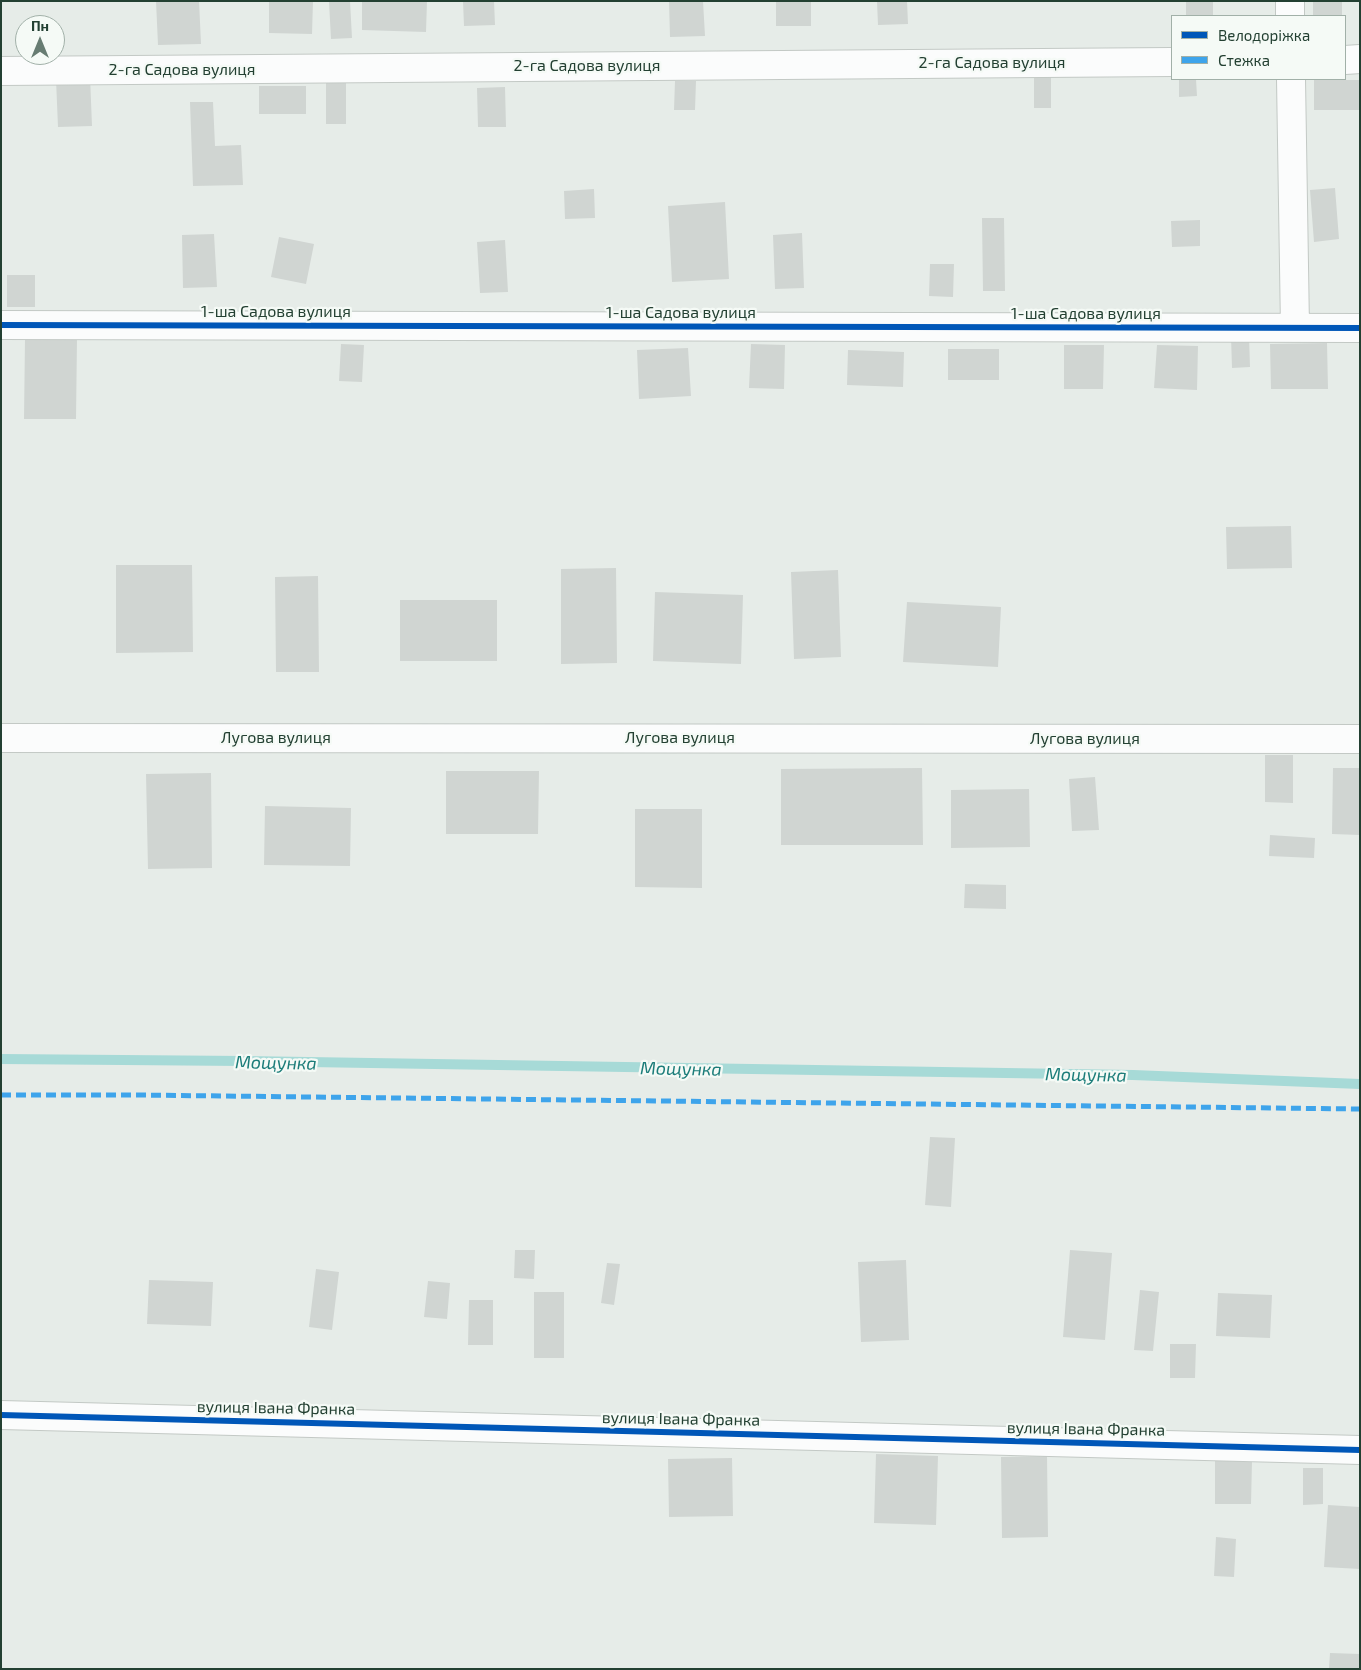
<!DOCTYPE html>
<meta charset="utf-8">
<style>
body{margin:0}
#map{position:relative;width:1361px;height:1670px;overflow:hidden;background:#e6ece8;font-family:"Exo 2",sans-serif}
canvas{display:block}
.frame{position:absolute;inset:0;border:2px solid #234032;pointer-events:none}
.legend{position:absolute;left:1171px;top:15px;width:175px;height:65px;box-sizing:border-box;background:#f5faf6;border:1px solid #a1b0a8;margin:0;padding:6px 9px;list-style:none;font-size:15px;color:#234032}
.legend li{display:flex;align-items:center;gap:10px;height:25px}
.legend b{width:25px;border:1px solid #a1b0a8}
.north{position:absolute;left:15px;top:15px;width:50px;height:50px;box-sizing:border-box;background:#f5faf6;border:1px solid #a1b0a8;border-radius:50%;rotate:0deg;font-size:14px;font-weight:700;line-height:20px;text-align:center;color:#234032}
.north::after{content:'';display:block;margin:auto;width:18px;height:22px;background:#677c72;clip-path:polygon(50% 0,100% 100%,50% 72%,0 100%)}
</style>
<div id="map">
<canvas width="1361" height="1670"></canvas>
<div class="frame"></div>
<ul class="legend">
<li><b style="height:6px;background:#0057b8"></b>Велодоріжка</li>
<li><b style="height:6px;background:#3ea4eb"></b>Стежка</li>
</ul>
<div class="north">Пн</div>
</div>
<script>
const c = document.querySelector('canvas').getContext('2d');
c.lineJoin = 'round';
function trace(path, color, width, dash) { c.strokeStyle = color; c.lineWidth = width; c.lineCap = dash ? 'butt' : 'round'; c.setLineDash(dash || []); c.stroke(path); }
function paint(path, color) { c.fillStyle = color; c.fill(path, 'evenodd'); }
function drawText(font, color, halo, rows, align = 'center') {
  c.font = font + ' "Exo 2",sans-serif'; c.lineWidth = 4.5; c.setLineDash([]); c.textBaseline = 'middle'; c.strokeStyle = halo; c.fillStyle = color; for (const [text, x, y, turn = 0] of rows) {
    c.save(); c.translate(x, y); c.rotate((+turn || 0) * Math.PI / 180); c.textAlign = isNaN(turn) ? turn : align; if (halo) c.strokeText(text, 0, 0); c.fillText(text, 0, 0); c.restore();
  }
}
const stream = new Path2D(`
 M1,1059L244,1061L1133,1075L1360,1084`);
const building = new Path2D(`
 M156,1H199L201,44L158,45Z
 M269,1H313L312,34L269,33Z
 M350,1L352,38L331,39L329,2Z
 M362,1H427L426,32L362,30Z
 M463,1H494L495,25L464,26Z
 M669,1H703L705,36L670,37Z
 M776,1H811V26H776Z
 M877,1H907L908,24L878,25Z
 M1186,1H1213V16H1186Z
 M1313,1H1342V16H1313Z
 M90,76L92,126L58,127L56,79Z
 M1034,77H1051V108H1034Z
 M1179,79H1196L1197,96L1179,97Z
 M1314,80H1360V110H1314Z
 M675,81H696L695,110H674Z
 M326,82H346V124H326Z
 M259,86H306V114H259Z
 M505,87L506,127H478L477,88Z
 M190,102H213L215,146L241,145L243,185L193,186Z
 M1335,188L1339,239L1314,242L1310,190Z
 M594,189L595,218L565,219L564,191Z
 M725,202L729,279L672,282L668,206Z
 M982,218H1004L1005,291H983Z
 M1200,220V246L1172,247L1171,221Z
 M802,233L804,288L775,289L773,235Z
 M214,234L217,287L183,288L182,235Z
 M279,237L314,244L306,284L271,277Z
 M505,240L508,292L480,293L477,242Z
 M930,264H954L953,297L929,296Z
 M7,275H35V307H7Z
 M1231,336H1249L1250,367L1232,368Z
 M25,339H77L76,419H24Z
 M1327,343L1328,389H1271L1270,344Z
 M341,344L364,345L362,382L339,381Z
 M751,344L785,345L784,389L749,388Z
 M1064,345H1104L1103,389H1064Z
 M1157,345L1198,346L1197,390L1154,388Z
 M688,348L691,396L639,399L637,350Z
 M948,349H999V380H948Z
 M848,350L904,352L903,387L847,385Z
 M1291,526L1292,568L1227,569L1226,527Z
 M116,565H192L193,652L116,653Z
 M616,568L617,663L561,664V569Z
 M838,570L841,657L794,659L791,572Z
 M318,576L319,672H276L275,577Z
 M655,592L743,595L741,664L653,661Z
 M400,600H497V661H400Z
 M907,602L1001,607L998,667L903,662Z
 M1265,755H1293V803L1265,802Z
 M922,768L923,845H781V769Z
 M1333,768H1360V835L1332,834Z
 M446,771H539L538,834H446Z
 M211,773L212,868L148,869L146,774Z
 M1095,777L1099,830L1072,831L1069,779Z
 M1029,789L1030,847L951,848V790Z
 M265,806L351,808L350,866L264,865Z
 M635,809H702V888L635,887Z
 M1270,835L1315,838L1314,858L1269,856Z
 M965,884L1006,885V909L964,908Z
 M930,1137L955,1138L951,1207L925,1205Z
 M515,1250H535L534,1279L514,1278Z
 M1070,1250L1112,1253L1105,1340L1063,1337Z
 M906,1260L909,1340L861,1342L858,1262Z
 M607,1263L620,1264L614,1305L601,1303Z
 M316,1269L339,1272L332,1330L309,1327Z
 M149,1280L213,1282L211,1326L147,1324Z
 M428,1281L450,1283L447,1319L424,1317Z
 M1140,1290L1159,1292L1153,1351L1134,1350Z
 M534,1292H564V1358H534Z
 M1218,1293L1272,1295L1270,1338L1216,1336Z
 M469,1300H493V1345H468Z
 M1170,1344H1196L1195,1378H1170Z
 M876,1454L938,1456L936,1525L874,1523Z
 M1047,1456L1048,1537L1002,1538L1001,1457Z
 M732,1458L733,1516L669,1517L668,1459Z
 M1215,1461H1252L1251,1504H1215Z
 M1303,1468H1323V1504L1303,1505Z
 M1328,1505L1360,1507V1569L1324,1567Z
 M1216,1537L1236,1539L1234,1577L1214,1576Z
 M1330,1653L1360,1654V1669H1329Z`);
const minor = new Path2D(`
 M1290,1V16
 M1345,60L1360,59
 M1,71L1172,62
 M1291,79L1295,328
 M1,325L1360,328
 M1,738L1360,739
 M1,1415L1360,1450`);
const quiet = new Path2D(`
 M1,1095H136L1360,1109`);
const cycleway = new Path2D(`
 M1,325L1360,328
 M1,1415L1360,1450`);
const streetNames = [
 ["2-га Садова вулиця",992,63],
 ["2-га Садова вулиця",587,66],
 ["2-га Садова вулиця",182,70],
 ["1-ша Садова вулиця",276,312],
 ["1-ша Садова вулиця",681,313],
 ["1-ша Садова вулиця",1086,314],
 ["Лугова вулиця",276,738],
 ["Лугова вулиця",680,738],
 ["Лугова вулиця",1085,739],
 ["вулиця Івана Франка",276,1408,1],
 ["вулиця Івана Франка",681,1419,1],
 ["вулиця Івана Франка",1086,1429,1]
];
const waterNames = [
 ["Мощунка",276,1063,1],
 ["Мощунка",681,1069,1],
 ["Мощунка",1086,1075,1]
];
trace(stream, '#a7dad7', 10);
paint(building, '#d0d5d2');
trace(minor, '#c3c9c5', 30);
trace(minor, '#fbfcfc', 28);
trace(quiet, '#3ea4eb', 5, [10, 5]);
trace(cycleway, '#0057b8', 6);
drawText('16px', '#234032', '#f5faf6', streetNames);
drawText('italic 18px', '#1c7d7a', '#f5faf6', waterNames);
</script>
